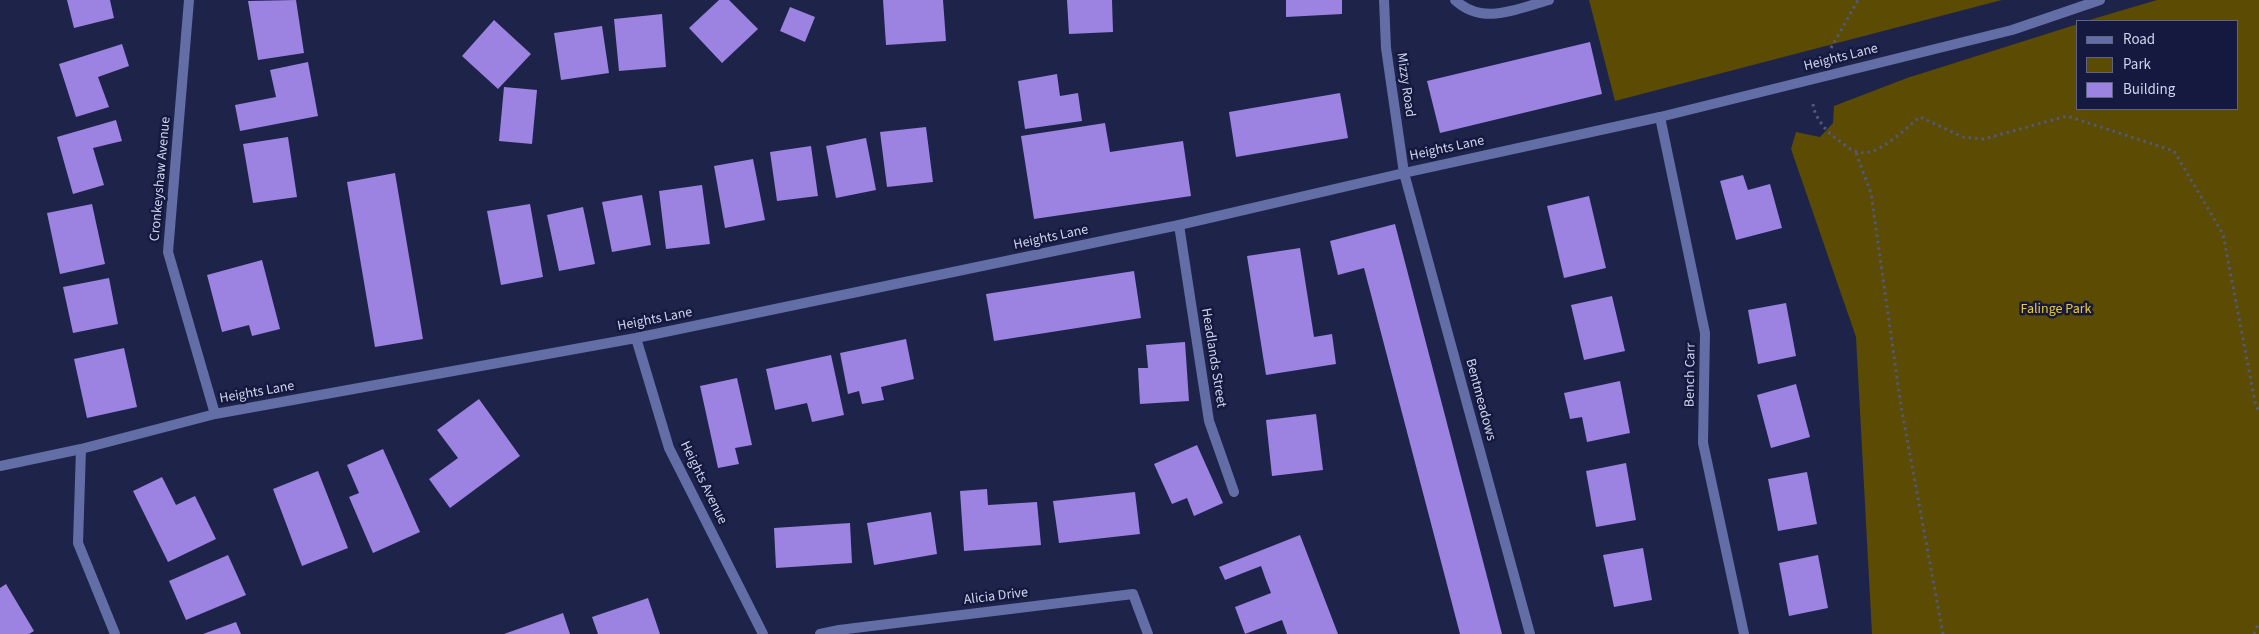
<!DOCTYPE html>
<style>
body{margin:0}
#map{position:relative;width:2259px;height:634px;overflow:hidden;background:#1e234a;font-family:"Source Sans 3",sans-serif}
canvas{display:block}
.legend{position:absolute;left:2076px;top:20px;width:162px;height:90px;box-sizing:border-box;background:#15193f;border:1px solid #5f6485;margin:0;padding:6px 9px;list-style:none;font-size:15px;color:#ced4ed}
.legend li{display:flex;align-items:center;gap:10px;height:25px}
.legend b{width:25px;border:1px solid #5f6485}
</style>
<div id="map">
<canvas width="2259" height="634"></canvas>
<ul class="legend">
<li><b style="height:6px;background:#636ea7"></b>Road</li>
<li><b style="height:14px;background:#5b4b03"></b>Park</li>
<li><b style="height:14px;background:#9c82e1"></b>Building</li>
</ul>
</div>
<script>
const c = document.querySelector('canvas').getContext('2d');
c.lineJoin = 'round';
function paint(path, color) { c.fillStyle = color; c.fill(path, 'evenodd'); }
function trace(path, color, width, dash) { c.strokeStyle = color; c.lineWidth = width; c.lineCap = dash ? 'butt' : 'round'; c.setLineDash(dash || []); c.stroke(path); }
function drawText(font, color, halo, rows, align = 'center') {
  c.font = font + ' "Source Sans 3",sans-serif'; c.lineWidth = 5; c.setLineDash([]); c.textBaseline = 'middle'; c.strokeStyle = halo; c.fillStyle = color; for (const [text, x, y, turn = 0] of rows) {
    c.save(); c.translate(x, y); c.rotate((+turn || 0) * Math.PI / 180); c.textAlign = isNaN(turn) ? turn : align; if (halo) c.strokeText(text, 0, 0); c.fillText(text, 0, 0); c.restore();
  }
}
const green = new Path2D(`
 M1589,0H2002L1615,101Z
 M2157,0H2259V634H1872L1856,337L1791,149L1796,132L1820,137L1833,123L1834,106L1907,78L2078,24V109H2238V21H2086Z`);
const building = new Path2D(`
 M67,0H110L114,18L74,28Z
 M296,0L304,53L258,60L248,1Z
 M719,0H729L758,29L722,63L689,28Z
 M883,0H943L946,41L886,45Z
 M1067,0H1112L1113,32L1069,34Z
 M1286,0H1342V14L1286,17Z
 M790,7L815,17L805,42L780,31Z
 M662,14L666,67L619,71L614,19Z
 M494,20L531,54L498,89L462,56Z
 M602,26L609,73L561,80L554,33Z
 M1590,42L1602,94L1440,133L1427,81Z
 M122,44L129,66L98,77L109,107L76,117L59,64Z
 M308,62L318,116L240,131L235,105L276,97L270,70Z
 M1057,74L1060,96L1078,93L1082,121L1025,129L1018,81Z
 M504,87L537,90L532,144L499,141Z
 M1340,93L1348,138L1236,157L1229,112Z
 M116,120L122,141L93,148L104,185L73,194L57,137Z
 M1105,123L1110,152L1183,141L1191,196L1034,219L1021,136Z
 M926,127L933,182L887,187L880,132Z
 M288,137L297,197L253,203L243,144Z
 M866,138L876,190L836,198L826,146Z
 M811,146L818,196L777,201L770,152Z
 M753,159L765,220L725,228L714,166Z
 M395,173L423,339L375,347L347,182Z
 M1743,175L1748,190L1770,184L1782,228L1736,240L1720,181Z
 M702,185L710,244L666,249L659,191Z
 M642,195L651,245L612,252L602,202Z
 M1589,196L1606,268L1564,278L1547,206Z
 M92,204L105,264L60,274L47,213Z
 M530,204L543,277L501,285L487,211Z
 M583,207L595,264L559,271L547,215Z
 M1395,224L1502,634H1460L1364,268L1338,275L1330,241Z
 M1300,248L1314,337L1332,334L1336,364L1266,375L1247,256Z
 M262,260L280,329L252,336L249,325L222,332L207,275Z
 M1134,271L1141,318L994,341L986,294Z
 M109,278L118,324L73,333L63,287Z
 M1612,296L1625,351L1584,360L1571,305Z
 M1786,303L1796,356L1758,364L1748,310Z
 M906,339L914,379L881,387L884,400L862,404L859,391L848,394L840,353Z
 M1185,342L1189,401L1140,404L1138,368H1148L1146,345Z
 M124,348L137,407L87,418L74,359Z
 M831,355L844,415L812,422L807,403L775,410L766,369Z
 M737,378L752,445L735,448L739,464L718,468L700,386Z
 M1620,381L1630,433L1587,442L1582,417L1570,419L1564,393Z
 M1796,384L1810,437L1771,448L1757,395Z
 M479,399L520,456L450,508L429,479L458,458L437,430Z
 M1316,414L1323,470L1272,476L1266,420Z
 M1197,445L1223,503L1194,516L1187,498L1172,504L1154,464Z
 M383,449L420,532L373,553L349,497L359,493L347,465Z
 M1626,463L1636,520L1596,527L1586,471Z
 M318,471L348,548L302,566L273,489Z
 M1807,472L1817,524L1778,531L1768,479Z
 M162,477L176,505L195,496L216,539L168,562L133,491Z
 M987,489L988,505L1037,502L1041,545L964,551L960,491Z
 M1135,492L1140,534L1059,543L1053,501Z
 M931,512L937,554L874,565L867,523Z
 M850,523L852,563L776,568L774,528Z
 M1300,535L1338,634H1287L1282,620L1245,634L1235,607L1271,593L1266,580L1261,566L1225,580L1219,567Z
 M1643,548L1652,600L1614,607L1603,555Z
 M228,555L246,595L186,620L169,581Z
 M1818,555L1828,608L1789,616L1779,563Z
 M6,584L34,631L29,634H0V588Z
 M648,598L660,634H598L592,617Z
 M563,613L570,634H504Z
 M236,622L241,634H203Z`);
const path = new Path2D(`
 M1831,48L1858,0
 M1813,104C1814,115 1824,129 1833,136C1840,141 1847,148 1855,151C1875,161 1905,128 1920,117L1963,137L1984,139L2067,116L2174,151L2223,234L2256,407L2259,410
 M1856,153L1871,193L1901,406L1943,634
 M2254,634L2259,622`);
const lane = new Path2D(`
 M1455,0C1483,26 1516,9 1549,0`);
const street = new Path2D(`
 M189,0L168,252L215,414
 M1384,0L1386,48L1404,173L1530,634
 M1660,117L1705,333L1703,443L1744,634
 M1179,225L1209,421L1234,492
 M636,338L669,448L763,634
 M81,449L78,543L115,634
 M0,466L81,449L215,414L636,338L1179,225L1404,173L1660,117L2012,30L2100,0
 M820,634L839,630L1133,594L1148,634`);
const streetNames = [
 ["Heights Lane",1841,58,-14],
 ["Mizzy Road",1405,85,82],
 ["Heights Lane",1447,149,-12],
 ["Cronkeyshaw Avenue",161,179,-85],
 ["Heights Lane",1051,238,-12],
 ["Heights Lane",655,320,-11],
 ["Headlands Street",1213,358,81],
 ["Bench Carr",1691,375,-89],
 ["Heights Lane",257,393,-10],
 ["Bentmeadows",1480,400,75],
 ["Heights Avenue",703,483,64],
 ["Alicia Drive",996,597,-7]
];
const parkNames = [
 ["Falinge Park",2056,310]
];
paint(green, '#5b4b03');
paint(building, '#9c82e1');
trace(path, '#53597b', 3, [2.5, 4]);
trace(lane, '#636ea7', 10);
trace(street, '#636ea7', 10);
drawText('14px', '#ced4ed', '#15193f', streetNames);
drawText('14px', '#f0cb21', '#15193f', parkNames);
</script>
